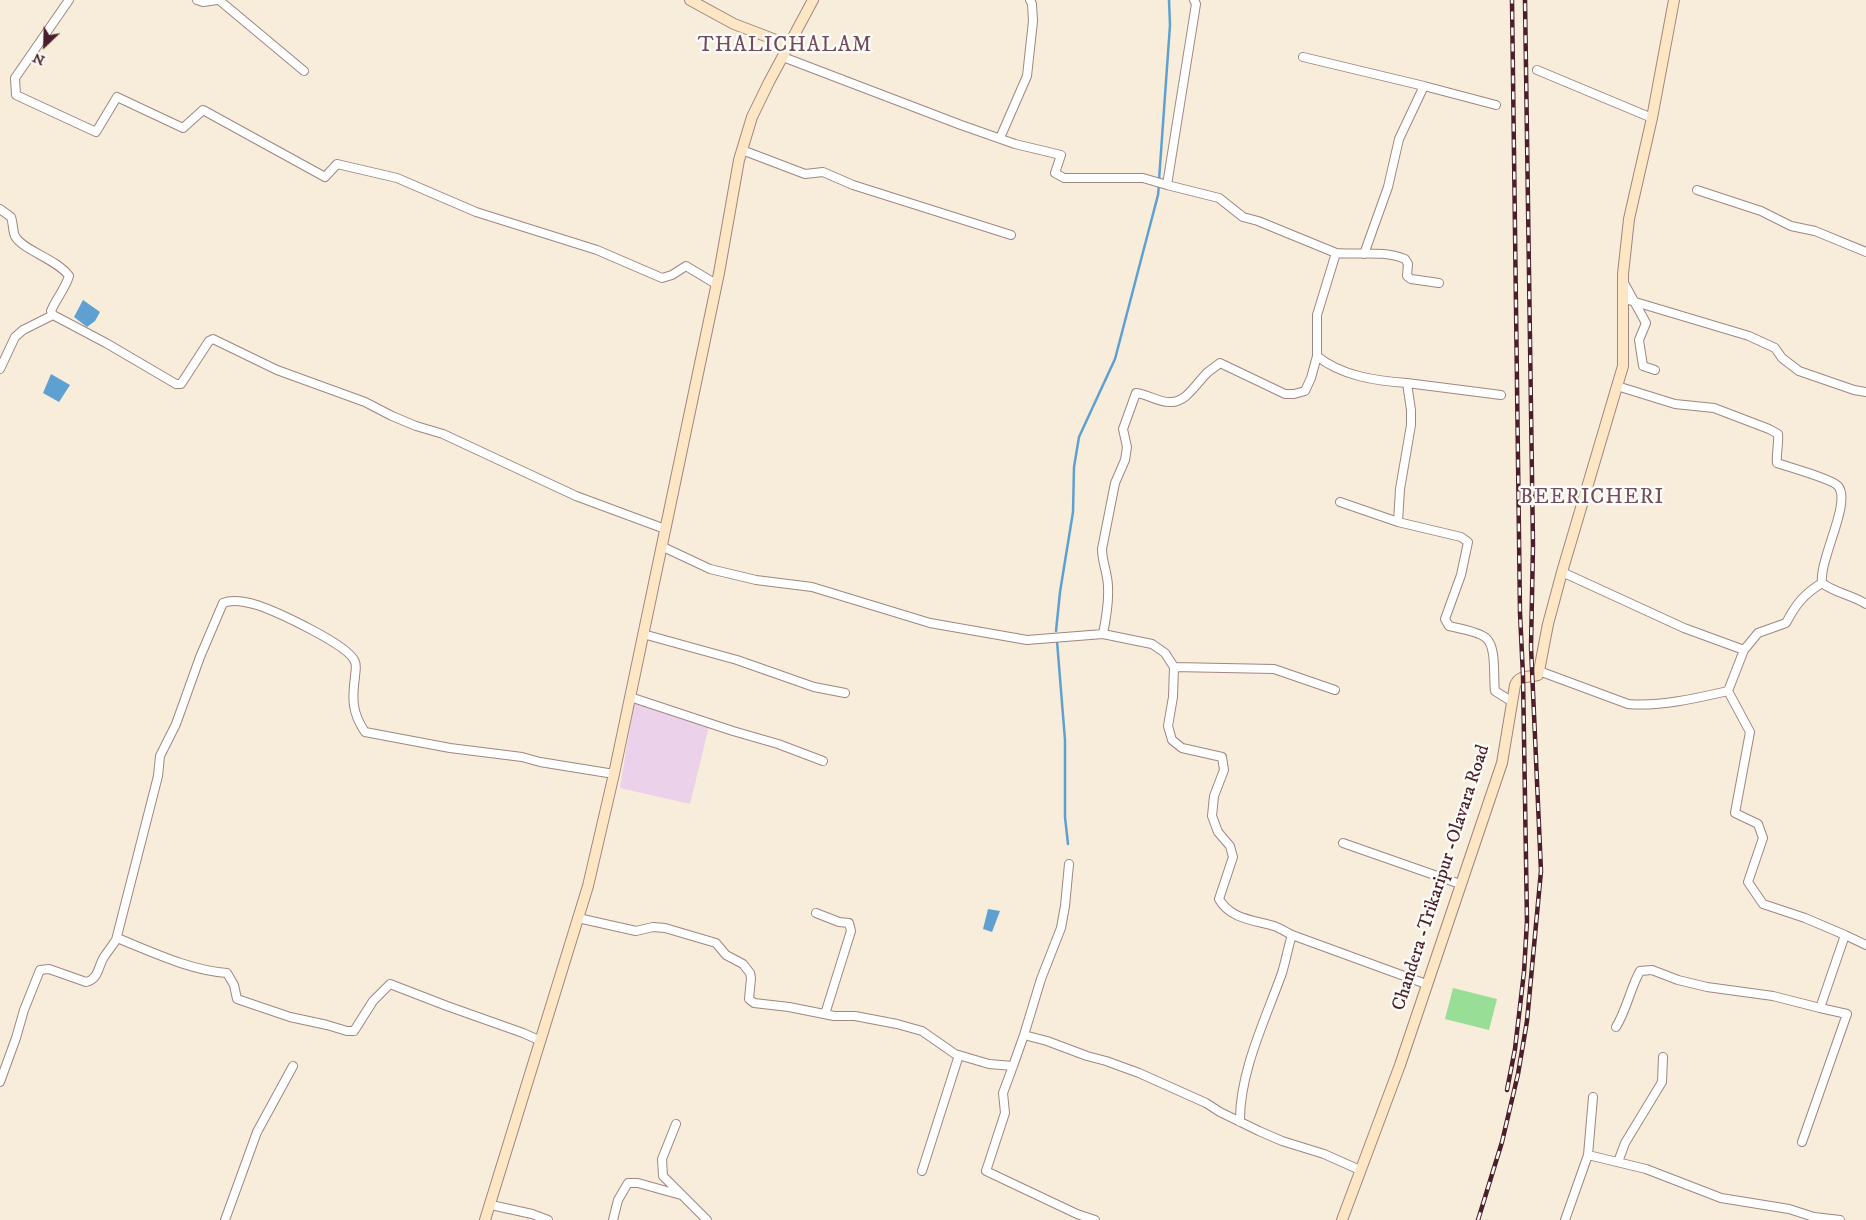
<!DOCTYPE html>
<style>
body{margin:0}
#map{position:relative;width:1866px;height:1220px;overflow:hidden;background:#f7edda;font-family:"IM FELL DW Pica",serif}
canvas{display:block}
.north{position:absolute;left:20px;top:20px;width:50px;height:50px;-webkit-text-stroke:4px #fdfcf7;paint-order:stroke;rotate:204deg;font-size:14px;font-weight:700;line-height:20px;text-align:center;color:#4a1f2b}
.north::after{content:'';display:block;margin:auto;width:18px;height:22px;background:#4a1f2b;clip-path:polygon(50% 0,100% 100%,50% 72%,0 100%)}
</style>
<div id="map">
<canvas width="1866" height="1220"></canvas>
<div class="north">N</div>
</div>
<script>
const c = document.querySelector('canvas').getContext('2d');
c.lineJoin = 'round';
function paint(path, color) { c.fillStyle = color; c.fill(path, 'evenodd'); }
function trace(path, color, width, dash) { c.strokeStyle = color; c.lineWidth = width; c.lineCap = dash ? 'butt' : 'round'; c.setLineDash(dash || []); c.stroke(path); }
function drawText(font, color, halo, rows, align = 'center') {
  c.font = font + ' "IM FELL DW Pica",serif'; c.lineWidth = 5; c.setLineDash([]); c.textBaseline = 'middle'; c.strokeStyle = halo; c.fillStyle = color; for (const [text, x, y, turn = 0] of rows) {
    c.save(); c.translate(x, y); c.rotate((+turn || 0) * Math.PI / 180); c.textAlign = isNaN(turn) ? turn : align; if (halo) c.strokeText(text, 0, 0); c.fillText(text, 0, 0); c.restore();
  }
}
const built = new Path2D(`
 M634,702L709,726L690,804L620,788Z`);
const green = new Path2D(`
 M1453,988L1497,999L1489,1030L1445,1019Z`);
const water = new Path2D(`
 M83,300L100,312L95,321L87,327L74,317Z
 M51,374L70,385L59,402L43,393Z
 M988,909L1000,911L992,932L983,929Z`);
const stream = new Path2D(`
 M1159,180L1170,25L1169,0
 M1056,631L1060,592L1073,512L1074,467L1079,437L1115,359L1158,195L1159,185
 M1057,641L1065,740V817L1068,844`);
const minor = new Path2D(`
 M69,0L15,78L16,95L96,132L117,97L183,128L203,110L325,177L337,164L397,178L476,212L597,250L662,278L672,275L686,266L716,284
 M197,0L203,2L217,0
 M219,0L304,71
 M1194,0L1196,4L1167,185L1219,198L1243,217L1258,221L1336,253L1317,315V356C1341,376 1377,381 1407,383L1411,410V425L1400,489L1398,522L1461,537L1468,542L1461,575L1445,619L1449,626C1458,628 1480,632 1486,638C1497,647 1493,678 1495,691L1511,701
 M783,57L961,125L1015,144L1061,155L1055,173L1064,178H1143L1167,185
 M1303,57L1424,86
 M1537,70L1652,118
 M1000,138L1027,76L1033,21L1032,4L1030,0
 M742,150L805,174L823,172L853,185L1011,235
 M1697,190L1761,211L1791,226L1815,231L1866,252
 M0,209L11,217C13,222 13,233 15,236C22,250 57,259 69,276C65,289 56,299 51,311L53,315L106,343L176,384H181L209,341L213,339L277,370L365,402L392,416L416,426L443,434L576,496L665,529
 M1336,253C1359,255 1384,250 1405,259L1408,264L1407,276L1411,279L1439,283
 M1364,254L1388,187L1399,139L1424,86L1496,105
 M1624,283L1646,323L1639,340L1643,366L1655,370
 M1622,298L1749,336L1775,348L1782,358L1799,371L1854,390L1866,392
 M0,369L15,337L23,330L53,315
 M1407,383L1501,395
 M1617,386L1675,404L1714,408L1769,429L1778,434C1779,444 1776,453 1777,463C1788,467 1832,479 1838,486C1852,502 1819,559 1822,583
 M1340,502L1398,522
 M661,546L710,569L756,580L812,587L930,623L1027,640L1103,634L1152,644L1165,653L1174,667L1173,697L1168,726L1172,740L1182,748L1222,757L1224,770L1214,796L1212,816L1218,832L1230,846L1233,857L1219,899C1230,919 1254,920 1274,926C1280,928 1286,932 1292,935L1426,984
 M1562,572L1684,628L1744,650
 M643,634L737,660L814,687L845,693
 M1103,634C1106,619 1109,603 1108,587C1108,574 1102,562 1102,549L1115,483L1125,460L1127,447L1123,429L1136,393C1148,394 1159,403 1171,402C1187,402 1197,382 1208,372C1212,369 1216,366 1220,363L1285,394H1294L1305,391L1311,378L1317,356
 M1174,667L1274,669L1335,690
 M1539,671L1628,704C1658,707 1698,698 1728,691
 M630,697L733,731L778,744L823,761
 M1343,843L1460,884
 M816,913L839,922L849,923L851,931L825,1014
 M578,918L636,931L653,927L665,928L716,943L726,955L743,964L750,973L751,978L749,999L754,1003L789,1007L834,1016H855L897,1024L922,1031L955,1054L989,1064L1013,1066L1024,1035L1047,1041L1087,1056L1106,1061L1139,1073L1206,1103L1220,1112L1259,1131L1282,1141L1324,1154L1360,1170
 M1845,935L1866,945
 M117,938C152,952 189,970 227,973L234,985L237,999L290,1017L327,1025L347,1031H354L373,1001L390,984L447,1006L523,1033L541,1041
 M1616,1027C1627,1009 1630,989 1640,971L1652,970L1678,980L1707,987L1773,996L1820,1008
 M1024,1035L1041,979L1061,928L1065,906L1069,864
 M1013,1066L1003,1093L1005,1113L986,1171L1077,1214L1095,1220
 M0,1082L16,1038L24,1010L40,970L49,969L86,982C99,979 98,966 104,957C108,951 112,946 116,940L158,776L160,756L176,724L200,657L223,603C232,599 247,602 257,605C275,611 350,645 355,662C357,666 355,673 355,677C352,699 352,713 365,732L450,748L522,757L540,762L614,774
 M1240,1122C1239,1073 1266,1018 1282,973C1286,960 1288,947 1292,935
 M676,1124L662,1159L663,1176L707,1220
 M1802,1142L1847,1014L1820,1008L1845,935L1805,918L1763,904L1748,882L1763,838L1758,824L1735,813L1750,732L1728,691L1744,650L1758,633L1786,623C1796,604 1804,594 1822,583C1835,593 1852,595 1866,604
 M1588,1155L1646,1169L1721,1198L1789,1209L1814,1217L1840,1220
 M1618,1162L1625,1143L1662,1082L1663,1057
 M922,1171L959,1055
 M491,1205L532,1214L548,1220
 M225,1220L257,1132L293,1066
 M613,1220L618,1200L628,1183H638L681,1195
 M1565,1220L1588,1155L1593,1097`);
const secondary = new Path2D(`
 M690,0L734,24L789,45
 M485,1220L588,886L614,774L719,273L739,160L752,117L769,82L813,0
 M1342,1220L1400,1065L1502,763L1515,685C1520,674 1528,678 1538,675L1539,671L1548,624L1562,572L1623,366V274L1629,219L1652,118L1674,0`);
const rail = new Path2D(`
 M1507,1090L1515,1049L1524,972L1527,921L1523,676L1520,613L1512,0
 M1478,1220L1502,1142L1518,1074L1527,1021L1541,871L1531,647L1533,545L1525,0`);
const streetNames = [
 ["Chandera -Trikaripur -Olavara Road",1442,878,-72]
];
const quarterNames = [
 ["THALICHALAM",785,47],
 ["BEERICHERI",1592,499]
];
paint(built, '#ecd1ea');
paint(green, '#99de97');
paint(water, '#5fa0d2');
trace(stream, '#5fa0d2', 2.5);
trace(minor, '#a08682', 10);
trace(secondary, '#a08682', 12);
trace(minor, '#fff', 8);
trace(secondary, '#fce6c4', 10);
trace(rail, '#4a1f2b', 4.5);
trace(rail, '#fdfcf7', 2.5, [8]);
drawText('19px', '#4a1f2b', '#fdfcf7', streetNames);
c.letterSpacing = '1px';
drawText('21px', '#734b5e', '#fdfcf7', quarterNames);
c.letterSpacing = '0px';
</script>
